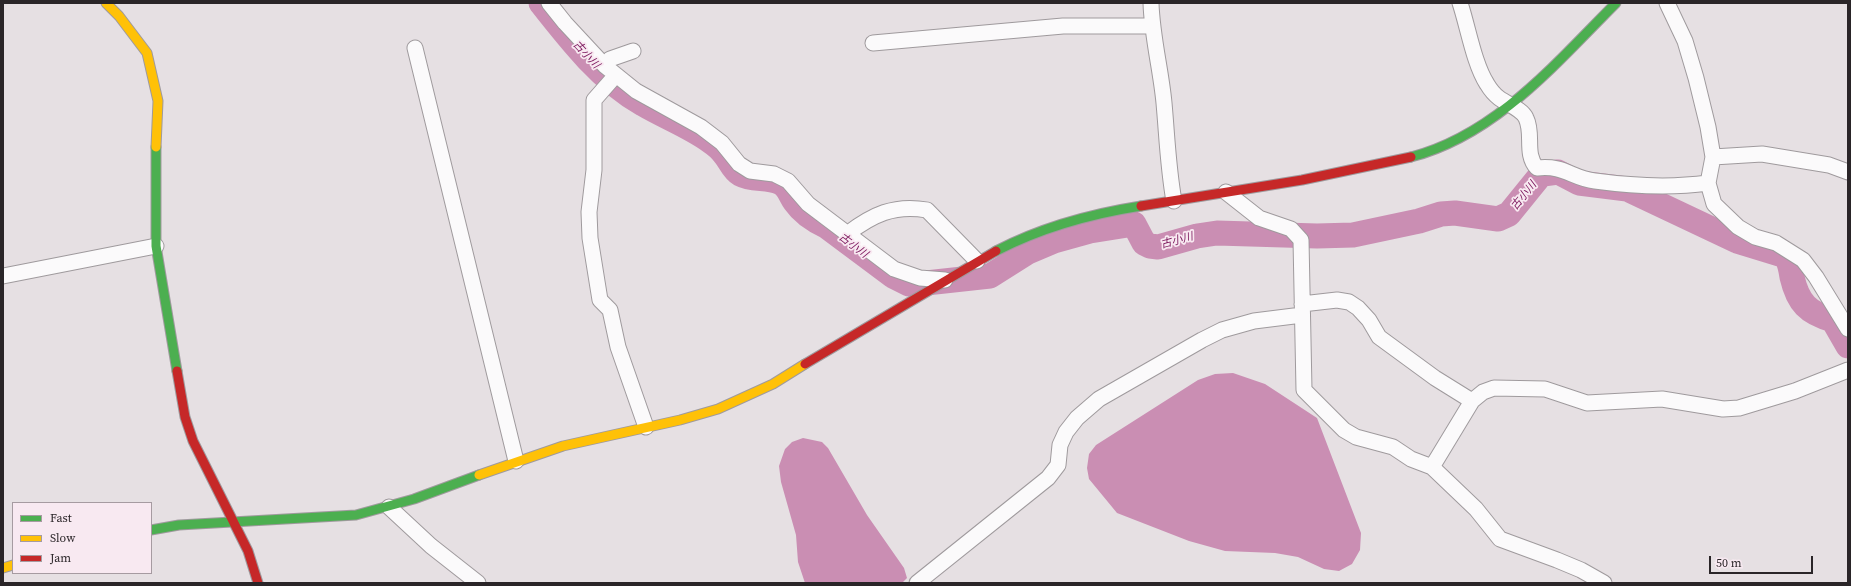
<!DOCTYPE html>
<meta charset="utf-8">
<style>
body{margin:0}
#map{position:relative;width:1851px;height:586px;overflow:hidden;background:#e6e0e3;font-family:"Source Serif 4",serif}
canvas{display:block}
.frame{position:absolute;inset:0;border:4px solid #2a2528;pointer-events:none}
.legend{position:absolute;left:12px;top:502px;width:140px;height:72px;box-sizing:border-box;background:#f8e9f1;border:1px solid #a69ba1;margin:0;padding:5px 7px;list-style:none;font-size:12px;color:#2a2528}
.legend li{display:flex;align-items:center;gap:8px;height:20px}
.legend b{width:20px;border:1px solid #a69ba1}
.scale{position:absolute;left:1709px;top:556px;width:104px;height:18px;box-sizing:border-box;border:2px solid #2a2528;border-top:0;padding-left:5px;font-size:12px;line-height:14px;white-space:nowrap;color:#2a2528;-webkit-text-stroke:3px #f8e9f1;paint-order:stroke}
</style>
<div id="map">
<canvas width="1851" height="586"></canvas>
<div class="frame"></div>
<ul class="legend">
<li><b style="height:5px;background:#4caf50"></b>Fast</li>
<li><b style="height:5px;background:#ffc107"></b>Slow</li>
<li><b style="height:5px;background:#c62828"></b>Jam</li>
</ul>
<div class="scale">50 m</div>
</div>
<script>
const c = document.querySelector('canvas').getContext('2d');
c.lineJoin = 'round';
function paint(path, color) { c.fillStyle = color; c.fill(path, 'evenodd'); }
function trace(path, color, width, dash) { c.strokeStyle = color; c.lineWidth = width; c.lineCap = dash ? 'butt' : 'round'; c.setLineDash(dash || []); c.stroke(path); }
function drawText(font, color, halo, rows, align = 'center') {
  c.font = font + ' "Source Serif 4","Noto Sans JP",serif'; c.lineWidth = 3.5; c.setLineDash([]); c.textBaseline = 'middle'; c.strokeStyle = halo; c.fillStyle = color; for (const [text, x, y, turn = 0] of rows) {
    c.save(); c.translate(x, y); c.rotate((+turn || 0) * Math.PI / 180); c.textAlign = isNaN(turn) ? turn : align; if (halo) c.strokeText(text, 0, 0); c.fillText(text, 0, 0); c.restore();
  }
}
const water = new Path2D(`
 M1233,373L1265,384L1317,418L1361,533L1360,550L1352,564L1339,571L1324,569L1298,557L1275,553L1225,551L1189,541L1117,513L1089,479L1087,468L1089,454L1096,445L1198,380L1215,374Z
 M803,438L822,442L828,448L867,515L904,568L907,578L903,582L805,583L798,562L796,535L781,482L779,466L785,449L792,442Z`);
const river = new Path2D(`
 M541,3C570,40 602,81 643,104C665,117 689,126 710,141C716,145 721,149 725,155C730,161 733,170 740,174C753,181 768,176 781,183C789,188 790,195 795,202C802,212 815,221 826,226L893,276L909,284H917L990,276L1028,252L1054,241L1090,231L1134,224L1144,243L1150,246L1158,247L1197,236L1217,233L1317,236L1353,235L1419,221L1441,214L1455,213L1498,219L1509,214L1539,177L1543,174L1558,172L1579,183L1627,189L1737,241L1786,256C1790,263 1791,270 1792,277C1798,303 1808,313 1833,320L1848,346`);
const street = new Path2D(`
 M549,3L565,23L605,66L636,91L701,127L722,143L739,164L750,171L774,174L788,181L808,204L894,269L920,278L945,280
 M1151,3C1152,37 1161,70 1164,103C1167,136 1168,168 1174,201
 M1460,3C1468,27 1474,64 1487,84C1490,89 1495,95 1499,98C1507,104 1522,109 1526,118C1534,134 1524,154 1537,168C1565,165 1571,178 1595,181C1632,186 1671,188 1708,183
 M1667,3L1685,41L1696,78L1708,127L1713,157L1708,183L1714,204L1738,227L1755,237L1776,243L1803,260L1816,277L1848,329
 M873,43L1063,26H1152
 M415,48L516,461
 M605,66L610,59L633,51
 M616,75L594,100V170L589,212L590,238L600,300L610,310L618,347L646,427
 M1713,157L1762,154L1829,165L1848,172
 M1226,192L1259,218L1291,229L1301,240L1304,390L1344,430L1356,437L1393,447L1411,459L1432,467L1476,509L1500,539L1557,560L1581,570L1604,583
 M847,234C872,215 894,204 927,210L977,261
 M3,276L156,246
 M1302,304L1337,300L1349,302L1358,308L1369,320L1379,337L1435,378L1472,401
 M1432,467L1472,401L1483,392L1494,388L1545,389L1587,403L1662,399L1723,409L1739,408L1795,391L1848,370
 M389,507L431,546L478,583
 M917,583L1048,478L1058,465L1060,445L1066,432L1077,418L1099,399L1202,340L1222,330L1254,321L1302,315`);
const fast = new Path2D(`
 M156,147V246L177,371
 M1411,157C1496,135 1556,63 1616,3
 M996,251C1042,227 1090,214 1141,206
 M151,530L179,525L356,515L414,499L479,475`);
const slow = new Path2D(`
 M106,3L119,16L147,53L158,101L156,147
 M479,475L563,446L680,420L718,409L773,384L805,364
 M3,568L13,565`);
const jam = new Path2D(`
 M1141,206L1302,180L1411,157
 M805,364L996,251
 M177,371L185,417L193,441L248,551L258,583`);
const waterNames = [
 ["古小川",586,55,47],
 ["古小川",1524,196,-51],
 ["古小川",1177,241,-15],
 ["古小川",853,246,37]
];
paint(water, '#ca8eb3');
trace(river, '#ca8eb3', 25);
trace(street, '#9f9a9d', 17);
trace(fast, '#9f9a9d', 11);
trace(slow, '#9f9a9d', 11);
trace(jam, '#9f9a9d', 11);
trace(street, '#fbfafb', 15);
trace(fast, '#4caf50', 9);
trace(slow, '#ffc107', 9);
trace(jam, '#c62828', 9);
drawText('italic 11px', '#79135a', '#f8e9f1', waterNames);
</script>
